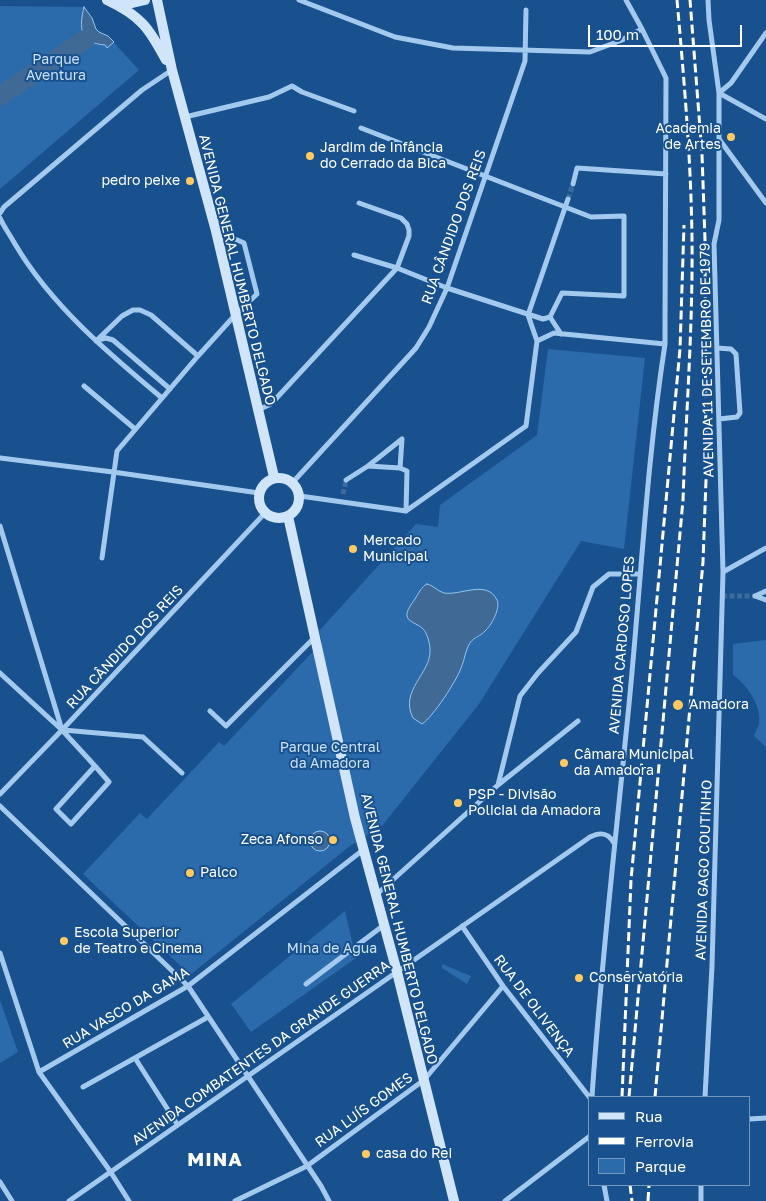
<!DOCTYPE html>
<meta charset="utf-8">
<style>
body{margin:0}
#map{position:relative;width:766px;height:1201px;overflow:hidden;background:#18518d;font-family:"Golos Text",sans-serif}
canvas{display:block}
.legend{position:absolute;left:588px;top:1096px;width:162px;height:90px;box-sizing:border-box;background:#18518d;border:1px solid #7497bb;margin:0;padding:6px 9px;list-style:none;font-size:15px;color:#fff}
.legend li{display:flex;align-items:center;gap:10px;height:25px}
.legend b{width:25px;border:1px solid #7497bb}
.scale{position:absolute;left:588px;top:25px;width:154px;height:22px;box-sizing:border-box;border:2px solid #fff;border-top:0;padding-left:6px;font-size:15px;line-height:18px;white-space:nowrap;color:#fff;-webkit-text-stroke:4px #18518d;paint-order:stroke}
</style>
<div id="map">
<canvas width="766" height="1201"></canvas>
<ul class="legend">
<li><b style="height:6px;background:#d1e5fa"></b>Rua</li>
<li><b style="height:6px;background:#fff"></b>Ferrovia</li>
<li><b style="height:14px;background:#2b6bab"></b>Parque</li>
</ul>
<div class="scale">100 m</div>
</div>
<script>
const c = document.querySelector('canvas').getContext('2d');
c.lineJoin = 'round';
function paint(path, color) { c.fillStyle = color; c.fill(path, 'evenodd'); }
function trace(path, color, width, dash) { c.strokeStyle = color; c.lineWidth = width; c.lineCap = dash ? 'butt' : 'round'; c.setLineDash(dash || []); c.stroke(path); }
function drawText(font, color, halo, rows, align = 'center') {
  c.font = font + ' "Golos Text",sans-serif'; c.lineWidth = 4; c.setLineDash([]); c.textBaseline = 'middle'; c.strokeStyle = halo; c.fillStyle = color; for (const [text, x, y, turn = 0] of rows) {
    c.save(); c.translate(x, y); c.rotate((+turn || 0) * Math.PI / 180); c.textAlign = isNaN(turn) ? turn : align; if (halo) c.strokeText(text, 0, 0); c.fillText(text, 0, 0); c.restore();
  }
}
const green = new Path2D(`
 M0,6L84,7L92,18L96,29L99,32L108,36L139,70L0,189Z
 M548,349L645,358L624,549L581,541L479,704L382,826L350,846L190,975L83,874L140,813L147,819L219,742L224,746L322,642L319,631L416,524L438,527L440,505L537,435Z
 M766,640V747L754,736C755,732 758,728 759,724C762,706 747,685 733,675V644Z
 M345,911L356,958L251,1032L231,1004Z
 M442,964L471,976L467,984L442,968Z
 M0,1000L18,1052L0,1063Z`);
const water = new Path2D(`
 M84,7L92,18L96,29L99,32L108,36L114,42L107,48L105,45C79,43 79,28 84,7Z
 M427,584C433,585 437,591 444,593C460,596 487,579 497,600C501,608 491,626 485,631C481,636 474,637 470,643C465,651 465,659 461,668C457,680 433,717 422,724L413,718C399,690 431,674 430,650C430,643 427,632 422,628C418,624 408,622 407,616C406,611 412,603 415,599C419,593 421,587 427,584Z
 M310 841a10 10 0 1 1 20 0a10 10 0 1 1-20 0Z`);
const river = new Path2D(`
 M0,96L86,39`);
const streetTunnel = new Path2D(`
 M568,199L573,184
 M343,494L346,480
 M722,596H755`);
const street = new Path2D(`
 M299,0L395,37L453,48L590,52L622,40L642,29
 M708,0L709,20L719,93V220L714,244L723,572
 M766,33L731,83L719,93L766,119
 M185,117L269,97L292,86L302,92L354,111
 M719,139L766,203
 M573,184L577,168L666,174
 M0,213L4,207L142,90L172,70
 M0,218C4,227 10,235 15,244C51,305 108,353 162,398
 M354,255L397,268L447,288L543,319L550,317L562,293L624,296V216L591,217L361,128
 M550,317L561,334
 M98,340L106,338L113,340L170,389
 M96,341L122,316L133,310H140L151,315L198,356
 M537,341L554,333L665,344
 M717,348L731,349L736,354L740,413L737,417L719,419
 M84,386L135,429
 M258,410L271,404L397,268L409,236V230L407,224L401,218L359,203
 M0,458L113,472L259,493
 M400,468L368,466L402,439L400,468L407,471L406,511
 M346,480L368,466
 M293,482L416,348L429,327L447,288L525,61L526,10
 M300,496L406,511
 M406,511L526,426L537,341L528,315L568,199
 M0,526L62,730
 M102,558L117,451L198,356L236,314L257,294L244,243L217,231
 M755,596L766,600
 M755,596L766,591
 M0,673L62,730L95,766L56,809L71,824L109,782L95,766
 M210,711L226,726L315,637
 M63,730L143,737L182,773
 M498,785L520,696L538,673L576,632L593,587L609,574H639
 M0,794L62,730L265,513
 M0,806L188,986L321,1186L329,1201
 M376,895L498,785L578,721
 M462,926L503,986L590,1098
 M0,953L39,1072L110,1171L129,1201
 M306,984L384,925
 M135,1058L177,1124
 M39,1072L188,986L363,850
 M83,1087L208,1017
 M592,1097C600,976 614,855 626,734C640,604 645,473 665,344V322L666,78L642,29L626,0
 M705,1097L712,966L723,572L766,548
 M750,1119L766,1118
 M0,1182L12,1201
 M604,1185L607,1201
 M69,1201L590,837C600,832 608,832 614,843
 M235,1201L307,1166L424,1080L503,986
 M505,1201L590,1136
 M701,1201V1185`);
const secondary = new Path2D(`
 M107,0C141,16 149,28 166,60
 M157,0L172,70L216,231L274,477
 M118,5L128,4L145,0
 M259 498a20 20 0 1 1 40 0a20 20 0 1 1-40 0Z
 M288,516L355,818L397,972L454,1201`);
const rail = new Path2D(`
 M622,1097L631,880L680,349L684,225
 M629,1097L683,500C686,413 693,326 692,239C691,159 684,79 677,0
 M655,1097L703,562L706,480L705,240L702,154L690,0
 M630,1185L632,1201
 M648,1201L649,1185`);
const markers = [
 [731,137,5,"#ffca61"],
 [310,156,5,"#ffca61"],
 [190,181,5,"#ffca61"],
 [353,549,5,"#ffca61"],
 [678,705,6,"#ffca61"],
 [564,763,5,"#ffca61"],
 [458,803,5,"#ffca61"],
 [333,840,5,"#ffca61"],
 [190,873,5,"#ffca61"],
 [64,941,5,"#ffca61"],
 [579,978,5,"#ffca61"],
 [366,1154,5,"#ffca61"]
];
const parkNames = [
 ["Parque",56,60],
 ["Aventura",56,76],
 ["Parque Central",330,748],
 ["da Amadora",330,764],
 ["Mina de Agua",332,949]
];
const poiNames = [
 ["Academia",721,129,"right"],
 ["de Artes",721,145,"right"],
 ["Jardim de Infância",320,148],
 ["do Cerrado da Bica",320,164],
 ["pedro peixe",180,181,"right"],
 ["Mercado",363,541],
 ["Municipal",363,557],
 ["Amadora",689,705],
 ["Câmara Municipal",574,755],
 ["da Amadora",574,771],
 ["PSP - Divisão",468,795],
 ["Policial da Amadora",468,811],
 ["Zeca Afonso",323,840,"right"],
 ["Palco",200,873],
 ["Escola Superior",74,933],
 ["de Teatro e Cinema",74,949],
 ["Conservatória",589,978],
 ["casa do Rei",376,1154]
];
const streetNames = [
 ["RUA CÂNDIDO DOS REIS",454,227,-70],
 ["AVENIDA GENERAL HUMBERTO DELGADO",237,270,76],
 ["AVENIDA 11 DE SETEMBRO DE 1979",707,360,-91],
 ["AVENIDA CARDOSO LOPES",622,645,-85],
 ["RUA CÂNDIDO DOS REIS",125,647,-47],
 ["AVENIDA GAGO COUTINHO",704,870,-88],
 ["AVENIDA GENERAL HUMBERTO DELGADO",399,929,76],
 ["RUA DE OLIVENÇA",534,1006,53],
 ["RUA VASCO DA GAMA",126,1008,-31],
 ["AVENIDA COMBATENTES DA GRANDE GUERRA",261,1053,-35],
 ["RUA LUÍS GOMES",364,1110,-36]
];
const districtNames = [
 ["MINA",215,1160]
];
paint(green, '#2b6bab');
paint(water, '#406995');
trace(water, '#96c5f1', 1);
trace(river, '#406995', 19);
trace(streetTunnel, '#3b6b9e', 5, [5, 2.5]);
trace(street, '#a4c9ef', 5);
trace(secondary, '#d1e5fa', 10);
trace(rail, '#fff', 3, [9, 4]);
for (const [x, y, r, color] of markers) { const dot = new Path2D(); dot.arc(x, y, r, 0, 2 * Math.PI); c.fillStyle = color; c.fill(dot); trace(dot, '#18518d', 2); }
drawText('14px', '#cae2fa', '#18518d', parkNames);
drawText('14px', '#fff', '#18518d', poiNames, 'left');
drawText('14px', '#fff', '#18518d', streetNames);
c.letterSpacing = '1px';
drawText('bold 19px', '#fff', '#18518d', districtNames);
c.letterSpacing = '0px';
</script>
